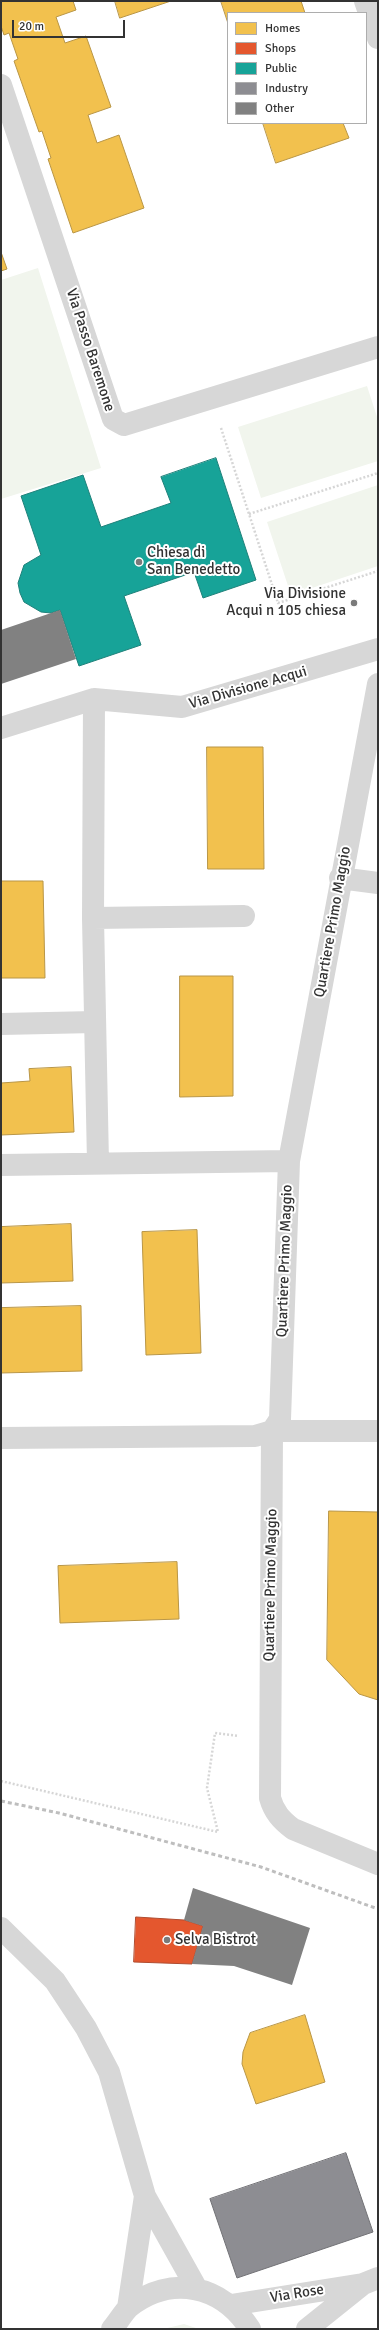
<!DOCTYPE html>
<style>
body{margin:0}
#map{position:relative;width:379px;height:2330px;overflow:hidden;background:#fff;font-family:Signika,sans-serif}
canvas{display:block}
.frame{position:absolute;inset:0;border:2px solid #333;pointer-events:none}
.legend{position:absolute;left:227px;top:12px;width:140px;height:112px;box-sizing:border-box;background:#fff;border:1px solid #adadad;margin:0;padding:5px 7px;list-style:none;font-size:12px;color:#333}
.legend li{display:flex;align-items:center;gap:8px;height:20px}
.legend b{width:20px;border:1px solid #adadad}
.scale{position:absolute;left:12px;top:20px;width:113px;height:18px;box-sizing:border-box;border:2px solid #333;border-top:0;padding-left:5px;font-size:12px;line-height:14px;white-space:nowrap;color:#333;-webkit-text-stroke:3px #fff;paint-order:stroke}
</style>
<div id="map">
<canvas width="379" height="2330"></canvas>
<div class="frame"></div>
<ul class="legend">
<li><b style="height:11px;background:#f2c14e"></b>Homes</li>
<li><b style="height:11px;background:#e4572e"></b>Shops</li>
<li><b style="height:11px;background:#17a398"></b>Public</li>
<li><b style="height:11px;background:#8d8d92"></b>Industry</li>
<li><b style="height:11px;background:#818181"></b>Other</li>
</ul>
<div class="scale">20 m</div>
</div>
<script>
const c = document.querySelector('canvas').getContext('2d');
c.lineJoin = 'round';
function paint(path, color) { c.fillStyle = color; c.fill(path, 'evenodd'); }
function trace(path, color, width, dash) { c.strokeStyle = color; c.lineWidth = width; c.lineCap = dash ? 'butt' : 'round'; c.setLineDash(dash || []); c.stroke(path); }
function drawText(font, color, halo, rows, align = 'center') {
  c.font = font + ' Signika,sans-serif'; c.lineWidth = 4; c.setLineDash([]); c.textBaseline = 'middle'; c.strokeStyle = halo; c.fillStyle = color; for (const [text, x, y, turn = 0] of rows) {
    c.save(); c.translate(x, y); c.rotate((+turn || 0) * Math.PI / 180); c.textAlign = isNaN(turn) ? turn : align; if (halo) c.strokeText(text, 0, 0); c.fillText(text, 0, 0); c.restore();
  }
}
const green = new Path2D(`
 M38,268L101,468L1,499V280Z
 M367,386L378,420V461L261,498L238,427Z
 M378,485V566L291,595L267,522Z
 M184,2324L199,2329H163Z`);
const homes = new Path2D(`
 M1,1H73L76,10L56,17L65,43L86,36L111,107L88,115L97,143L119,135L144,208L73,233L48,159L51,158L42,131L39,132L14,61L18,59L9,33L4,35L1,26Z
 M115,1H171L120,18Z
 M221,1H301L305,13H228V23Z
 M263,123H343L349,138L276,163Z
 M1,252L7,269L1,271Z
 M207,747H263L264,869H208Z
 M1,881H43L45,978H1Z
 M180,976H233V1096L180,1097Z
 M71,1067L74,1132L1,1135V1083L30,1081L29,1069Z
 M71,1224L73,1281L1,1283V1227Z
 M197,1230L201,1353L146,1355L142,1232Z
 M81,1306L82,1371L1,1373V1308Z
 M329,1511L378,1512V1700L359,1694L327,1660Z
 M177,1562L179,1619L60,1623L58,1566Z
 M305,2015L325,2082L256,2104L242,2064L243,2052L250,2033Z`);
const shops = new Path2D(`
 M136,1917L184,1920L203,1926L192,1964L134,1962Z`);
const public = new Path2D(`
 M216,458L256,580L203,598L194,572L124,596L141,645L79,666L60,610L51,613L41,612L24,602L20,593L18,583L24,565L41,555L21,496L83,475L101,527L171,503L161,477Z`);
const industry = new Path2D(`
 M346,2153L373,2232L237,2278L210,2199Z`);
const building = new Path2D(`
 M60,610L76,659L1,684V630Z
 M193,1888L310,1928L292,1985L234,1966L192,1964L203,1926L184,1920Z`);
const path = new Path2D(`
 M221,428L278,603L378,571
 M249,514L378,473
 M1,1781L218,1832L207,1788L215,1733L239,1736`);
const minor = new Path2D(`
 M365,1L378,38
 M1,85L113,419L124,425L378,347
 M94,699L93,918L98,1163
 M1,728L94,699L182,707L378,649
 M340,878L378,883
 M93,918L244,916
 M1,1024L95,1022
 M1,1165L289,1161
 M378,1431H272L270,1798C274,1812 281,1820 293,1829L378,1864
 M1,1438L255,1436L272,1431L280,1419L289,1161L378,684
 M1,1928L55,1981L86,2028L109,2072L145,2196L197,2289
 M231,2305L363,2284L378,2278
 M128,2308L145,2196
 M112,2329C118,2322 123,2313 129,2307C171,2274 222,2285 250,2329
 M307,2329L362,2285`);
const rail = new Path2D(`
 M1,1801L59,1813L261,1867L378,1909`);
const markers = [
 [139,562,4,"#7a7a7a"],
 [354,603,4,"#7a7a7a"],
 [167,1940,4,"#7a7a7a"]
];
const streetNames = [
 ["Via Passo Baremone",90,350,72],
 ["Via Divisione Acqui",248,688,-16],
 ["Quartiere Primo Maggio",333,922,-80],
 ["Quartiere Primo Maggio",285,1261,-88],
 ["Quartiere Primo Maggio",271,1585,-89],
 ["Via Rose",297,2294,-9]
];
const poiNames = [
 ["Chiesa di",147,553],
 ["San Benedetto",147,570],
 ["Via Divisione",346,594,"right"],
 ["Acqui n 105 chiesa",346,611,"right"],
 ["Selva Bistrot",175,1940]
];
paint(green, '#f1f5ed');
paint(homes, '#f2c14e');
trace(homes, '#b99646', 1);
paint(shops, '#e4572e');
trace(shops, '#af4c30', 1);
paint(public, '#17a398');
trace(public, '#1f817a', 1);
paint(industry, '#8d8d92');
trace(industry, '#727276', 1);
paint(building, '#818181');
trace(path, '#d6d6d6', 2.5, [2, 2]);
trace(minor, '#d7d7d7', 22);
trace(rail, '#bebebe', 3, [4, 3]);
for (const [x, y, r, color] of markers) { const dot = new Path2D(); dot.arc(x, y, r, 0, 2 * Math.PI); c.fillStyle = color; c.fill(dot); trace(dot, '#fff', 1.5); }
drawText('15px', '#333', '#fff', streetNames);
drawText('15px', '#333', '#fff', poiNames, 'left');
</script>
